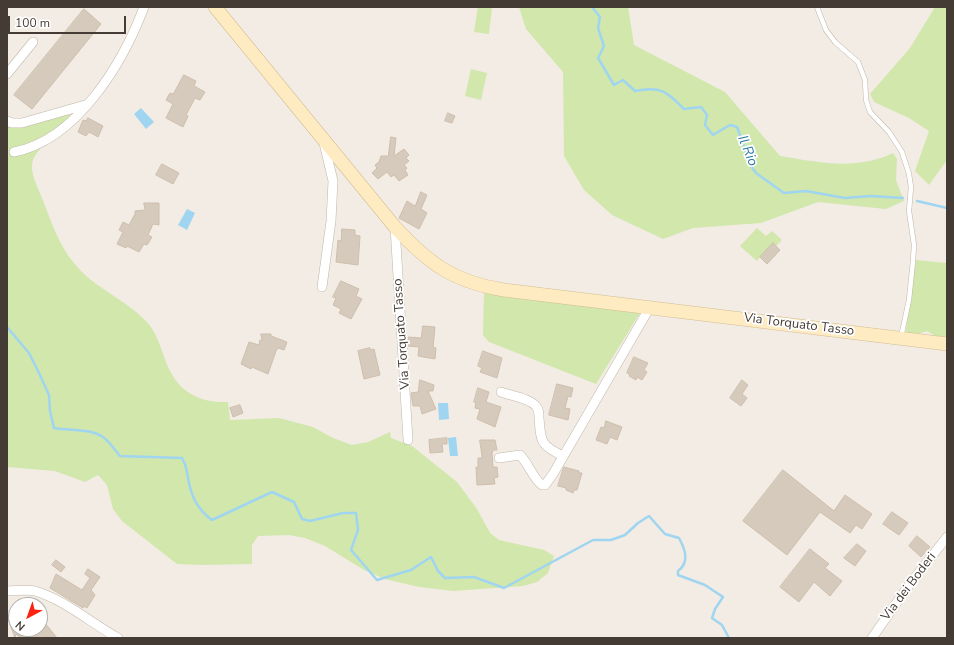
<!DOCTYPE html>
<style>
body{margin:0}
#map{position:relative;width:954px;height:645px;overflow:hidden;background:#f2ece4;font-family:"Nunito Sans",sans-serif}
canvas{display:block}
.frame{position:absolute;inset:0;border:8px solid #443c34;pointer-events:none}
.north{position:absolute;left:8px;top:597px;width:40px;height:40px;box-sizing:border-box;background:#fff;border:1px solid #b4b1ae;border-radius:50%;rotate:221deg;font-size:11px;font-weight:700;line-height:16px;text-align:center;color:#443c34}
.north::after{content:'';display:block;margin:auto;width:14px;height:18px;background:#fa2312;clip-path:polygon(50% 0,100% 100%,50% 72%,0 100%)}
.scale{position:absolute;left:8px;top:16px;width:118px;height:18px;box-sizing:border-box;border:2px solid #443c34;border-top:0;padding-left:5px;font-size:12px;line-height:14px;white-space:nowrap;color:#443c34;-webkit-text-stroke:3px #fff;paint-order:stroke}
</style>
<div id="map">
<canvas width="954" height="645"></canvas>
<div class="frame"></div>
<div class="north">N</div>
<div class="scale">100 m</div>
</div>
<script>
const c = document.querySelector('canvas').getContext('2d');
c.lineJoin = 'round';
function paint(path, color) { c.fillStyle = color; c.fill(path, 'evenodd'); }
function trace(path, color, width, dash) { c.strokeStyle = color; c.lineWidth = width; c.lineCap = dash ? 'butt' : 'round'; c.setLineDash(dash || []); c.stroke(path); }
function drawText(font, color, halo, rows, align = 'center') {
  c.font = font + ' "Nunito Sans",sans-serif'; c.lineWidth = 3.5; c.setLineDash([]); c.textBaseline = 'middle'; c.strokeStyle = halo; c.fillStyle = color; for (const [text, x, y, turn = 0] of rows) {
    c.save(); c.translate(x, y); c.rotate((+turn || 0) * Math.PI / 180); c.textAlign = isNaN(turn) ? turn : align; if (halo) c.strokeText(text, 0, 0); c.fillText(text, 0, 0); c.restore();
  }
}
const green = new Path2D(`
 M478,7H492L489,34L474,32Z
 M519,7H628L634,45L725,92L780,156C817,162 857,171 893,153L897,159L896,180L904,201L886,209L818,202L761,223L693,228L663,239L612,215L584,190L564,156L563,72L526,29Z
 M935,7H947V160L929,185L915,171L929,131L909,118L874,102L870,94L910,48Z
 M471,69L487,73L481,100L465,96Z
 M69,114L70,116C62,126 37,149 33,160C29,172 38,187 42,198C55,231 62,256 91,280C109,294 131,305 147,322C160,337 162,355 170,371C182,395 204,403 228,402L230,420L279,418L313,427L333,438L352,445L368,442L390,432L391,438L412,446L457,482L477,509L490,533L499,540L544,550L554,556L548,573L537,582L523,586L453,591L419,587L385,579L364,570L325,546L305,538L289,535L258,536L252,545V564L202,565L177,564L122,521L113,509L107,485L98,475L85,482L55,471L7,467V125Z
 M757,228L766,236L772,231L782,240L776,246L780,250L767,264L760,257L757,261L740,246Z
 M916,260L947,263V324L945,342L927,331L918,334L915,339L905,336Z
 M484,291L640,313L596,384L489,342L483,335Z`);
const water = new Path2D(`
 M141,108L154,122L146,129L134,114Z
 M187,209L195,213L187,230L178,225Z
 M438,403H448L449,419L439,420Z
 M456,437L458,456H450L448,438Z`);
const stream = new Path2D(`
 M592,7L600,17L598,28L604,46L598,58L614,85L623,80L635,91C661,86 666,91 684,109L701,107L707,115L705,125L713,135L730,125L737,127L751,166L756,173L784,193L806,191L845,198L871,196L903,198
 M917,201L947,208
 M7,327L29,353L39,373L49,395L50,411L54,428C70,431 89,428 103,437C109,441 115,450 120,456L182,458C188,468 186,469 188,478C191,496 197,509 212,520L272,492L294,502L302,519L310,521L343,513H356L358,530L351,550L377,580L411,570L431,557L438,571L445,578L474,577L504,588L593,540H611L625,535L638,523L649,516L665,534L679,538C685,549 690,562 678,571V575L705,585L723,597L715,609L712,618L722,625L729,638`);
const building = new Path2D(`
 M84,9L101,24L32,109L14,95Z
 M184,75L196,81L194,86L205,92L200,100L195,98L186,115L188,116L183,127L166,118L173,104L166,100L170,93L173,94Z
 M448,113L455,116L452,123L445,121Z
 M88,118L103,126L98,137L89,132L86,136L78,132L83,120L86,121Z
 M391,137L396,138L394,156L404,149L409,155L406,158L409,161L404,165L407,168L405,170L408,175L399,181L394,175L391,177L387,172L378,179L372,173L377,168L375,165L379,162L381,156H388Z
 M162,164L179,173L173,184L156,175Z
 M421,192L427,195L421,209L427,213L419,229L399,218L407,201L415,206Z
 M144,203H159V225L153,224L148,235L152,237L147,245L144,244L139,252L127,246L126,248L117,244L123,232L119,230L123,222L129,225L135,214V211L145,210Z
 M342,229L355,230V235L360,236L358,265L336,262L338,240L341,241Z
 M773,243L780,250L767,264L760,257Z
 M341,281L359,289L356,296L362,299L351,319L339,313L341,309L333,305L336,298L333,297Z
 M423,326L435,327L433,347L436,348L435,359L418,356L419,347L408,346V337L421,338Z
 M261,334H271V336L287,342L284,350L278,348L276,351L268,374L252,367L251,369L241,364L249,342L259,345L260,340H262Z
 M370,348V350L374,349L380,375L364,379L358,351Z
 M483,351L502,358L497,378L480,372L482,368L478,366Z
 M634,357L648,363L644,370L647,372L642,380L637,377L636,380L629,376L630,374L627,373Z
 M420,380L434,385L433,391H428L436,409L422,414L420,406H413L411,393L418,392Z
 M742,380L748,385L742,394L747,398L741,406L730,398Z
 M557,384L573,388L571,397L568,396L565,408L570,409L568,420L549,415Z
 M478,388L489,392L486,402L501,407L495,427L477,419L480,409L475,408L476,403L474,402Z
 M240,405L243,413L233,417L230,408Z
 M606,421L622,427L617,440L610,437L607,444L596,440L601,427L604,428Z
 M447,438V444H442L443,452L430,453L429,440Z
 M480,440H495L497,450H493L492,453L493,467H497L498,477L494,478L495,484L477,485L476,467L478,468V458H482Z
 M564,467L579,471V473H582L577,490H574L573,493L566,490V488L558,486Z
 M783,470L834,511L845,495L872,514L862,529L856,525L850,533L820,512L787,555L743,521Z
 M892,512L908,523L899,535L883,524Z
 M917,536L930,547L921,557L909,546Z
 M857,544L866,551L855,566L844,558Z
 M810,549L829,564L825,568L842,581L830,596L814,582L799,602L780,587Z
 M56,560L65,567L61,572L52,565Z
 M88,569L100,577L91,590L95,595L87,608L84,606L83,608L50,588L56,574L82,590L90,578L85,574Z
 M40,610L48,620L45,623L57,638H17L19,637L16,634L15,638L7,616L16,612V629H27L36,637L38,629H40Z`);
const lane = new Path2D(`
 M817,7L826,30L835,42L858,62L865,80L866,100L870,112L889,132L902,152L909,174L911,187L909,211L914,245L913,261L909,300L901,337`);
const street = new Path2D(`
 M7,74L33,42
 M7,121L12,123H22L85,105
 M14,152C77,140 123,63 144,7
 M395,227L408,440
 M322,287L331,221L333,181L324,143
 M501,392C511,396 529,398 536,406C539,410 539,413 539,418C541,442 540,445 563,456
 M499,458L520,455C529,464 532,477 542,485H545L553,474L650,307
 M7,591C16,591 26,589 35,591C65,600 91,623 118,638
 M872,638L909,585L947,537`);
const secondary = new Path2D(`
 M215,7L395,227C429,264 454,282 504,290L947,344`);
const streetNames = [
 ["Via Torquato Tasso",799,325,7],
 ["Via Torquato Tasso",402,334,-94],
 ["Via dei Boderi",909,587,-53]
];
const waterNames = [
 ["Il Rio",747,151,68]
];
paint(green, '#d1e7ac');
paint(water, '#9fd5f0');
trace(stream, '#9fd5f0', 2.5);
paint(building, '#d6cabc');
trace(building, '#cebeac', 1);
trace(lane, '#c0b6a9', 5.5);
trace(street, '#c0b6a9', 10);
trace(secondary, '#d2bd93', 14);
trace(lane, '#fff', 4.5);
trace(street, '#fff', 9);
trace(secondary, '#ffebc1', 13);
drawText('13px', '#443c34', '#fff', streetNames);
drawText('italic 14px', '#2c7ca7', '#fff', waterNames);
</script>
